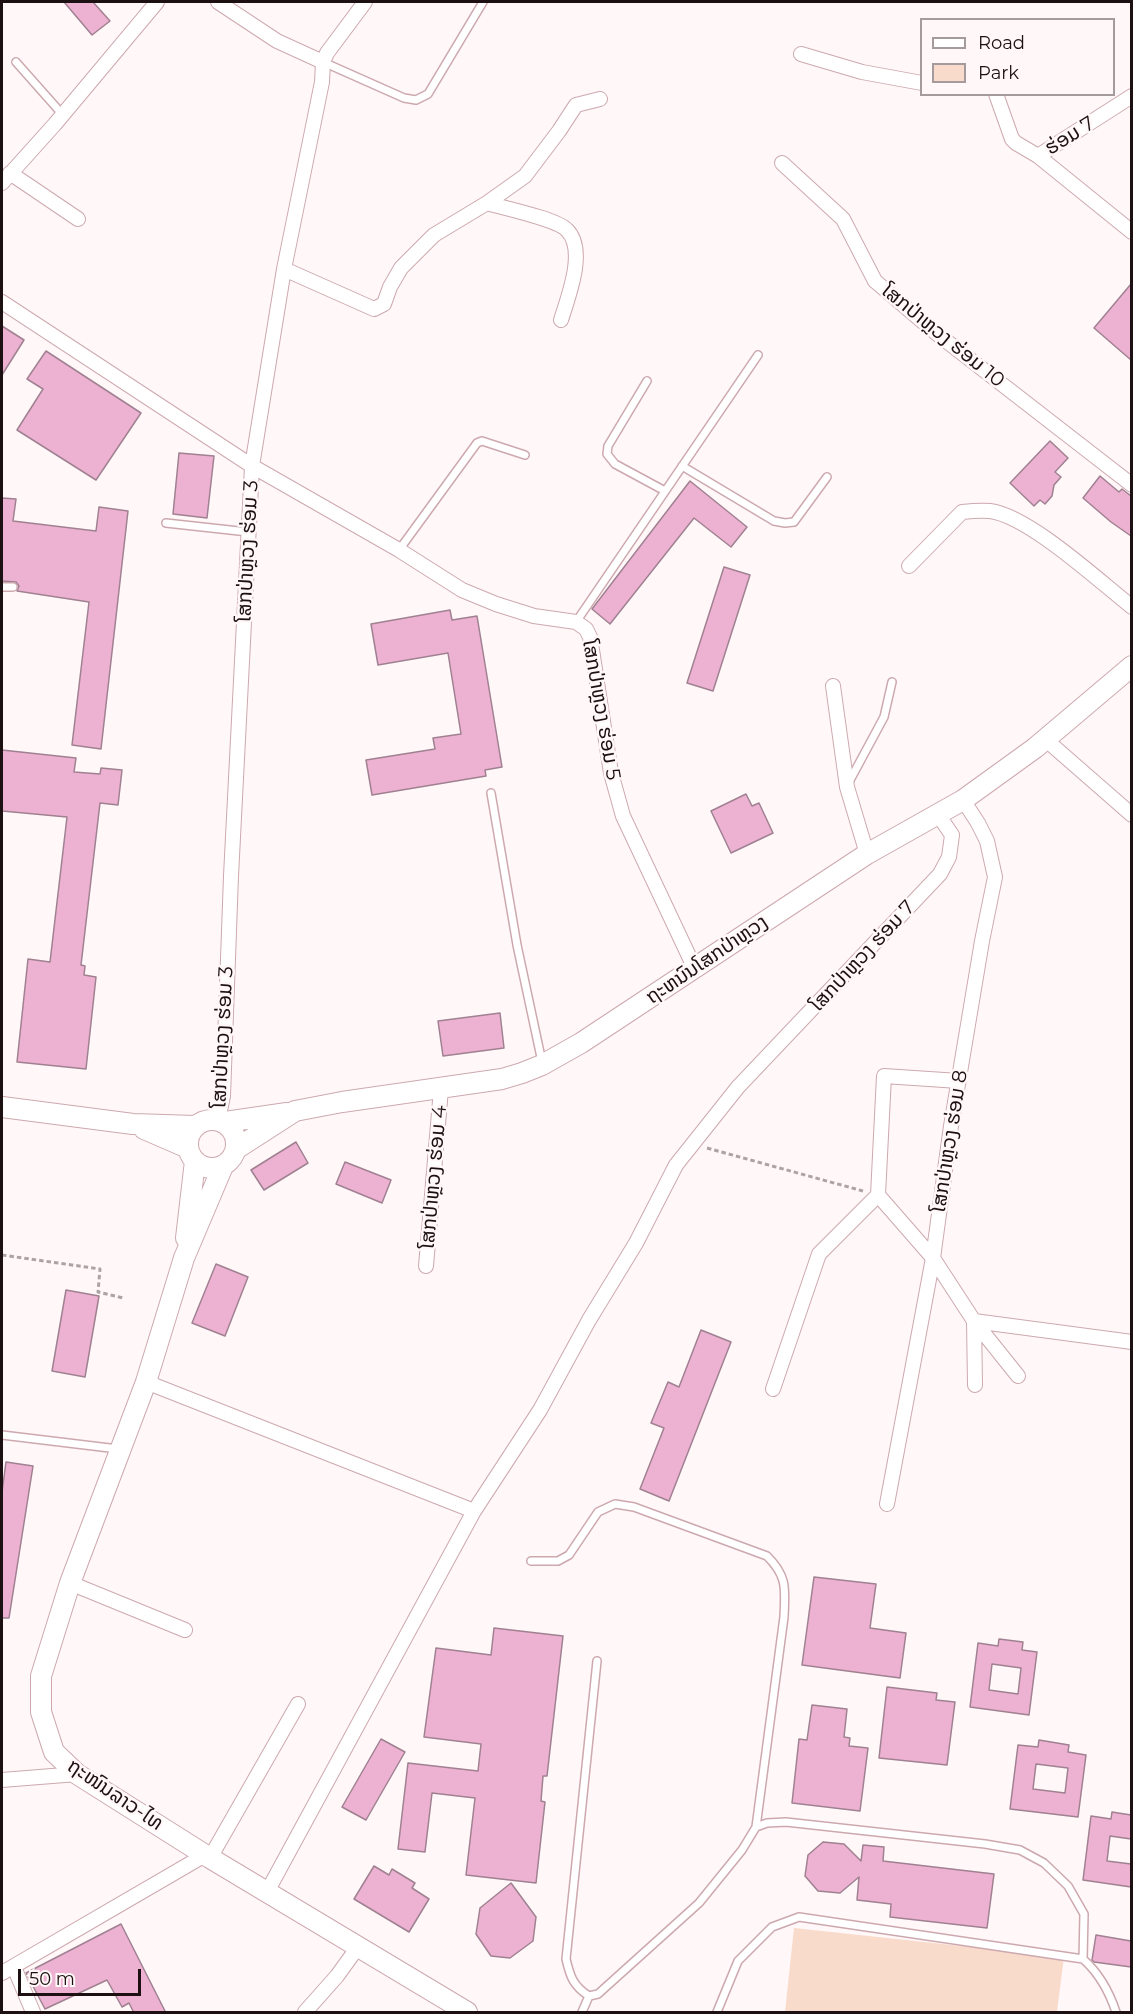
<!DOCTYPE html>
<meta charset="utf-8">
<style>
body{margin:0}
#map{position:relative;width:1133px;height:2014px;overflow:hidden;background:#fff7f8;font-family:Montserrat,sans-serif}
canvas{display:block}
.frame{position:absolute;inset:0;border:3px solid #1d1012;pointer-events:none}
.legend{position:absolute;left:920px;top:18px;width:195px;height:78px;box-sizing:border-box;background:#fff7f8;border:2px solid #a59b9c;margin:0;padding:8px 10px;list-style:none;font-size:18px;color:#1d1012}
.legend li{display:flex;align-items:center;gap:12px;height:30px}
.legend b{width:30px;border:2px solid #a59b9c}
.scale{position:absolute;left:18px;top:1969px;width:123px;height:27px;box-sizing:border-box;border:3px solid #1d1012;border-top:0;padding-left:8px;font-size:18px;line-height:21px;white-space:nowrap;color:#1d1012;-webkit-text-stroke:4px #fff7f8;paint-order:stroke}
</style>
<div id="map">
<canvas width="1133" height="2014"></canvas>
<div class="frame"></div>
<ul class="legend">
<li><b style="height:8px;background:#fff"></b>Road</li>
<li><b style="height:16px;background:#f9dbcb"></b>Park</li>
</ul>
<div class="scale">50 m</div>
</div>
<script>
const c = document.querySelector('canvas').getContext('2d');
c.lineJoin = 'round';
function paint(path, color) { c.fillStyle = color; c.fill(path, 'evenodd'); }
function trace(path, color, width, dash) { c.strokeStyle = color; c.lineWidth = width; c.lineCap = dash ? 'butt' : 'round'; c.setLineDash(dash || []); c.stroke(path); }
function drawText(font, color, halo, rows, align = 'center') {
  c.font = font + ' Montserrat,"Noto Sans Lao",sans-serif'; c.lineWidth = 5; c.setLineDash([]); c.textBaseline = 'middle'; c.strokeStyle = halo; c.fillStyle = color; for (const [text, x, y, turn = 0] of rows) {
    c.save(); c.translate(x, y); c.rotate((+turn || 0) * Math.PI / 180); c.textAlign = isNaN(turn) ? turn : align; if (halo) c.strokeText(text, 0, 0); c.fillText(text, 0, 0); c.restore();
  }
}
const green = new Path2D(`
 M794,1928L1064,1957L1057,2012H785Z`);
const building = new Path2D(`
 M64,2H93L110,21L92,35Z
 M1131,284V360L1094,328Z
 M2,326L24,340L2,375Z
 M46,351L141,413L96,480L17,430L43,389L27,379Z
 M1050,441L1068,458L1055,472L1061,477L1054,485L1052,496L1045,504L1040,500L1034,506L1010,483Z
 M179,453L214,456L207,518L173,514Z
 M1100,476L1119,492L1122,489L1131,496V536L1111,522L1083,498Z
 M690,481L747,527L731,547L694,518L610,624L592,609Z
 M2,498L16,499L13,521L96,531L99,507L128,511L101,749L72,745L89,602L17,591L19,586L16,582L2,581Z
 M724,567L750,575L713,691L687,683Z
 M450,610L452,620L477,616L502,767L485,770L486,776L372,795L366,760L435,749L433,738L461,734L448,653L378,665L371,624Z
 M2,750L76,758L74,772L100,774L101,768L122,770L118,805L100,803L81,965L85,966L84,975L96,977L86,1069L17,1062L28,959L50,962L67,817L2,811Z
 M746,794L752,806L759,803L773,833L731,853L711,811Z
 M500,1013L504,1048L443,1056L438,1021Z
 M296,1142L308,1163L264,1190L251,1170Z
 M345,1162L391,1180L382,1203L336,1184Z
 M216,1264L248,1277L225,1336L192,1323Z
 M66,1290L99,1296L85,1377L52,1371Z
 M701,1330L731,1342L669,1501L640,1489L664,1428L651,1423L668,1382L679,1387Z
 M6,1462L33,1466L9,1618H2V1492Z
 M814,1577L876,1584L870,1628L906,1633L900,1678L802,1665Z
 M494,1628L563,1636L547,1776H543L541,1801L545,1802L536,1883L466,1875L475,1798L432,1793L425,1852L398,1849L408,1763L478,1771L481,1744L424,1737L436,1648L491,1655Z
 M999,1639L1023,1642L1022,1650L1037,1652L1029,1715L970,1707L978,1643L998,1646ZM992,1664L1021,1668L1018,1694L989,1690Z
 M887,1687L937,1693L936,1700L955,1702L947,1765L879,1758Z
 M812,1705L847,1709L844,1737L850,1738L849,1746L868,1748L860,1811L792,1803L799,1739L807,1740Z
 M381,1739L405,1752L366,1820L342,1807Z
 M1039,1740L1069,1745L1068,1752L1086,1755L1078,1817L1010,1809L1018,1745L1038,1747ZM1036,1764L1068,1768L1065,1793L1033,1789Z
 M1112,1812L1131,1815V1839L1110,1836L1107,1861L1131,1864V1887L1083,1880L1091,1816L1111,1819Z
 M823,1842L844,1844L861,1861L863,1845L884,1847L883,1861L994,1874L987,1928L890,1917L891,1904L857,1900L859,1877L840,1893L818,1891L805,1876L808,1855Z
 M374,1866L389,1875L392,1869L415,1883L412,1888L429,1899L409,1932L354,1899Z
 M511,1883L536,1917L533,1941L510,1958L491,1956L476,1934L480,1908Z
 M121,1924L166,2013H134L129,2003L122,2007L107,1980L45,2009L26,1973Z
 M1096,1935L1131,1941V1967L1094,1962L1092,1960Z`);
const path = new Path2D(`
 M707,1148L863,1191
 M2,1255L100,1269L98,1292L123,1298`);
const lane = new Path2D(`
 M16,62L63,115
 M323,62L404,98L416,100L428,94L483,2
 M647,381L608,446L607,454L615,464L665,491
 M682,466L774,521L785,523L794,522L827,477
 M166,523L248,532
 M399,550L477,443L482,441L525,455
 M2,587H13
 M576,622L758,355
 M849,782L884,717L892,682
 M491,793L517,945L542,1062
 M2,1435L118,1449
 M531,1561H558L569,1555L598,1512L615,1504L634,1507L767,1556C788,1577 785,1589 784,1617L756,1827
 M589,1996L598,1994L699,1903L742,1850L756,1827L767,1823L786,1822L985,1844L1020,1850L1044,1863L1068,1886L1084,1914L1083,1959C1100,1974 1109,1991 1116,2012
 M582,2012L589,1996C573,1986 570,1976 566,1959L597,1661
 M717,2012L738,1961L772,1927L799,1917L1083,1959`);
const street = new Path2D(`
 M218,2L277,41L323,62
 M801,54L862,72L922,83
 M996,94L1012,139L1016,143L1038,156L1132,232
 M1038,156L1132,96
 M782,163L843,219L875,281L936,333L1132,485
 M10,173L78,219
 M2,183L55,124L157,2
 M487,203C504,208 557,219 567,230C587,250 568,297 561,320
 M284,269L374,309L384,304L390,287L401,268L434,235L487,203L525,176L559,131L576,105L600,99
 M2,302L252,466L399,550L462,590L496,604L534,616L576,622L586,629L590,637L611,773L623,816L695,969
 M909,566L962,512C971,511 981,510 990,511C1029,516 1099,581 1132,607
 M833,686L847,787L867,854
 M1045,739L1132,815
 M963,800L978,823L987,841L995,877L982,941L951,1126L933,1258L974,1321L1132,1342
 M218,1120L223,1096L231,876L252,466L284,269L322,82L323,62L327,53L365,2
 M426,1266L441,1089
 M974,1321L1018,1376
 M974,1321L975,1385
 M146,1382L474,1511
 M773,1389L819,1254L878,1195
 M887,1504L933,1258L878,1195L884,1076L959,1081
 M70,1583L185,1630
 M2,1780L77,1774
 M210,1858L298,1704
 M267,1892L474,1511L540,1410L589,1320L636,1243L676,1165L738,1087L940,874L949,857L952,835L937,813
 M14,1967L33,2012
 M2,1973L205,1855
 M305,2012L337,1976L358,1947`);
const secondary = new Path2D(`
 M2,1107L133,1124L195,1126
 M188 1144a24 24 0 1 1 48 0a24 24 0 1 1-48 0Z
 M225,1122L287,1113
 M144,1129L188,1148
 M236,1149L295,1111L342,1102L502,1079L522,1073L542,1065L581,1043L867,854L963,800L1035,748L1132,666
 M223,1166L184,1258L146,1382L70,1583L41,1676V1712L54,1752L77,1774L210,1858L467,2012
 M186,1238L195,1161`);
const streetNames = [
 ["ຮ່ອມ 7",1070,136,-32],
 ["ໂສກປ່າຫຼວງ ຮ່ອມ 10",943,336,39],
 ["ໂສກປ່າຫຼວງ ຮ່ອມ 3",248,551,-87],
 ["ໂສກປ່າຫຼວງ ຮ່ອມ 5",601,710,80],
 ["ໂສກປ່າຫຼວງ ຮ່ອມ 7",863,956,-47],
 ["ຖະຫນົນໂສກປ່າຫຼວງ",707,960,-34],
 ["ໂສກປ່າຫຼວງ ຮ່ອມ 3",223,1037,-87],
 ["ໂສກປ່າຫຼວງ ຮ່ອມ 8",950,1141,-81],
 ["ໂສກປ່າຫຼວງ ຮ່ອມ 4",434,1177,-85],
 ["ຖະໜົນລາວ-ໄທ",115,1795,34]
];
paint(green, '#f9dbcb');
paint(building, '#edb2d2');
trace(building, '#a08191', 1.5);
trace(lane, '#cda9af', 10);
trace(street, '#cda9af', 16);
trace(secondary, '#cda9af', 22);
trace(path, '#ada3a5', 3, [4.5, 3]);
trace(lane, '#fff', 7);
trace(street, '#fff', 14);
trace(secondary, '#fff', 20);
drawText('20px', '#1d1012', '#fff7f8', streetNames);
</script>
